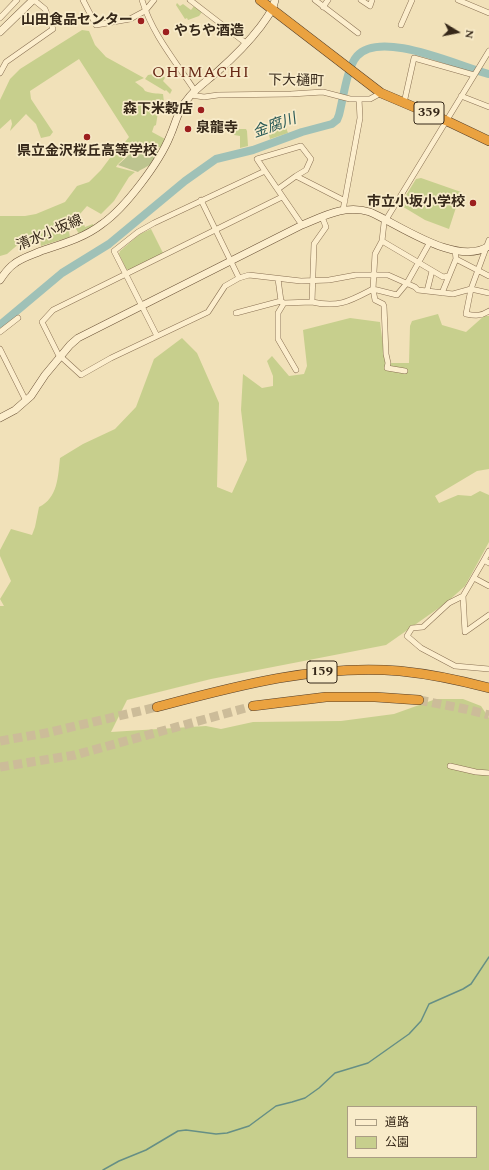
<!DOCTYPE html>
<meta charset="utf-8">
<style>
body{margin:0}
#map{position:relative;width:489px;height:1170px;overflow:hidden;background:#f1e1b9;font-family:Spectral,"Noto Sans JP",serif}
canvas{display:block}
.legend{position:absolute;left:347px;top:1106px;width:130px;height:52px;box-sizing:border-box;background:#f8ebc9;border:1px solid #aa9d83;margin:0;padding:5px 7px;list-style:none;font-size:12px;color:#362819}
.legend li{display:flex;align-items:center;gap:8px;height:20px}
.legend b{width:20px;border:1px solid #aa9d83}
.north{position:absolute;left:437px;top:12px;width:40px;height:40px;-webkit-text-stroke:3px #f8ebc9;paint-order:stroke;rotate:100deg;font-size:11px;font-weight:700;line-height:16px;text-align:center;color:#362819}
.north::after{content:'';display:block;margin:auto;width:14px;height:18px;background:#362819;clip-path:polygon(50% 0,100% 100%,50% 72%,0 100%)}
</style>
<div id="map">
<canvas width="489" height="1170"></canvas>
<ul class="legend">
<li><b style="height:5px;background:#fceecd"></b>道路</li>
<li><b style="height:11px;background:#c7cf8d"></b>公園</li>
</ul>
<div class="north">N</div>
</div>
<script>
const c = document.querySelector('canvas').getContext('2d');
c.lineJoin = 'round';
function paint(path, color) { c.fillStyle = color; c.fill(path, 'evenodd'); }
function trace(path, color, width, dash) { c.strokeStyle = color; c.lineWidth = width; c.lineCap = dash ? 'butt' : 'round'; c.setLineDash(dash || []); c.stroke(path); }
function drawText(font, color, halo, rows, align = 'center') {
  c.font = font + ' Spectral,"Noto Sans JP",serif'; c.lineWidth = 3.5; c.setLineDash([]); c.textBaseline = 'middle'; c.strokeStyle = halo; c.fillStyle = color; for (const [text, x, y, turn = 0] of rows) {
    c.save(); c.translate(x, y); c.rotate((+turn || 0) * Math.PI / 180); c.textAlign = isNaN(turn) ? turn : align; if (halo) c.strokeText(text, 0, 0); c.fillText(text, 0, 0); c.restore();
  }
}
const green = new Path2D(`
 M177,3L180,6L183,4L191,10L194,6L202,12L199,16L188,20L187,18L185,19L176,5Z
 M82,30L89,31L95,45L106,57L144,78L135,82L143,88L145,91C153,94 155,93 163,94L164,102L158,112L156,125L154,126L152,132L165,139L162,148C159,147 147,145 143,145C137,146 120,161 116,167L135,172L129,177L114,201L101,214L87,206L80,214L85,227L93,224L94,226L79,234L75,227L69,232L70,237L41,246L40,241L23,246L21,242L7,254L0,256V216H25L36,214L65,202L77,186L89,182L101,170L113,154L125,142L129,137L79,59L30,91L31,99L53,132L50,136L41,138L36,124L26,114L10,131L12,124L11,119L0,129V100L10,79L20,69Z
 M154,74L160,77L163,75L165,78L163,81L172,90L170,94L166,90L165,91L145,79L148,75Z
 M285,125L288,133L270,139L267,126Z
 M234,129H246L247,131L248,146L240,148V136L234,135Z
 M421,178L461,192L449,229L425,220L400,205L416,179Z
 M151,229L163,253L129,270L126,269L119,254L120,251L140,234Z
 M438,314L442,325L466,332L484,316H489V469L477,471L435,496L439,503L458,495L471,496L480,491L489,495V542L465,586L446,603L386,645L211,679L127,700L111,732L206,726L221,729L253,722L341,721L394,714L436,699H463L481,706L489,718V1170H0V606H4L0,599L11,581L0,556V550L11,529L32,535L35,527L39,507C58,498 58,476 60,458L83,444L115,429L136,407L154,359L182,338L197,353L219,403L217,487L232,493L247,460L241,410L243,374L262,388L273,386V376L267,361L272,356L289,376L304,374L307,366L303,330L350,318L380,322L385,361L392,363H409L410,326L412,321ZM348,1107H476V1157H348Z`);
const cemetery = new Path2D(`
 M142,147L150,156L155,150H161C157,156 153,164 146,167C143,169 141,169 138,172L118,165L131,153Z`);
const stream = new Path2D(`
 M103,1170L119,1161L146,1150L178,1131L186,1130L216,1134L227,1133L249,1126L276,1106L292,1102L305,1098L319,1088L335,1073L368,1063L409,1034L421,1021L429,1004L463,989L471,984L489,957`);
const river = new Path2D(`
 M0,325L62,273L109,244L185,181L216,159L253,150L302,132L332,124L337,120L339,115C343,100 347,67 357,56C381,29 460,67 489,74`);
const highwayTunnel = new Path2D(`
 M419,700L465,709L489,715
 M0,741L46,733L157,707
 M0,767L75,755L253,706`);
const street = new Path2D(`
 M83,0L96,25L130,19L145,11L154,0
 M142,0C152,34 176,62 195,91
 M190,0L247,44
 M315,0L358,33
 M361,0L370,6L372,0
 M458,0L489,13
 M323,7L328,0
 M0,18L17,0
 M401,25L412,0
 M0,73L6,62L53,29L45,9L34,0
 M191,95L204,97L218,95L291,94L323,92L350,99H370L381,93
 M461,96L489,107
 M404,103L414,58L474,75
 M265,171L257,159L301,146L311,159L306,170L296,176
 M278,189L296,176L345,201
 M282,197L53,310L42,322L58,354L81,375L111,358L208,312L225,286L239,278L249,275L301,281L329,280L356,275H388L415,287L418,290L453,294L471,289L489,240
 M201,200L239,278
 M343,210L360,118L359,99
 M322,217L326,227L314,244L312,302C339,308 350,301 373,289L375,254L382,241L384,223L489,51
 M382,241L443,277L449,276
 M455,250L456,259L489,276
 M278,279L281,301L284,303L312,302
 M427,291L432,271
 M442,293L456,259
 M489,293L471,289L466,314C476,316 481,316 489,311
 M284,303L278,313V339L296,370
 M236,313L281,301
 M0,332L18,318
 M157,336L114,251L138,232L154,223L265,171L302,225
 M0,349L26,401
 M405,371L387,368L388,363L386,354L384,306L383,304L375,300L373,289L397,295L407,283L430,242
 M489,551L484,560L489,563
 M484,560L463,596L449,603L423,627L412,628L407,636L421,648L455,666L489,669
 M474,578L489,586
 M463,596L465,632L489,615
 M450,766L476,772L489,773`);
const secondary = new Path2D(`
 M0,32L33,0
 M0,280C4,274 8,268 14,264C21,258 32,255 41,251C62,244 84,238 102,224C125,208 159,163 170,136C177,120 177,111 190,96C198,87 208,80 217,72C233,58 248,43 261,26C267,17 273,11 275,0
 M0,418L15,410L31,396L45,375L70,345L78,338L302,225C324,216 345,204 370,212C400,225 457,267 489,246`);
const highway = new Path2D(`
 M260,0L381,93L447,121L489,141
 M253,706L326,697H375L419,700
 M157,707C236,686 317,664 400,671C430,674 459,680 489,688`);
const markers = [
 [141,21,4,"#9c1f1e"],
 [166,32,4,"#9c1f1e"],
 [201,110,4,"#9c1f1e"],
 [188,129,4,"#9c1f1e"],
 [87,137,4,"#9c1f1e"],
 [473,203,4,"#9c1f1e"]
];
const shields = [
 [429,113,30],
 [322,672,30]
];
const shieldNames = [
 ["359",429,113],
 ["159",322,672]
];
const poiNames = [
 ["山田食品センター",133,21],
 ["やちや酒造",174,32,"left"],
 ["森下米穀店",193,110],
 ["泉龍寺",196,129,"left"],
 ["県立金沢桜丘高等学校",87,152,"center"],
 ["市立小坂小学校",465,203]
];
const streetNames = [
 ["下大樋町",296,82,1],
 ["清水小坂線",50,234,-23]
];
const waterNames = [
 ["金腐川",275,127,-20]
];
const quarterNames = [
 ["OHIMACHI",201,74]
];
paint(green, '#c7cf8d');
paint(cemetery, '#bcc38e');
trace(stream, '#668f85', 1.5);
trace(river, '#9fc1b7', 8);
trace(highwayTunnel, '#ccbc99', 9, [9, 4.5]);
trace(street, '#897053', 6);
trace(secondary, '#6a5136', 8);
trace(highway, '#553e28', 10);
trace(street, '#fceecd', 5);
trace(secondary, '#fceecd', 7);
trace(highway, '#eaa240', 9);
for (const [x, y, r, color] of markers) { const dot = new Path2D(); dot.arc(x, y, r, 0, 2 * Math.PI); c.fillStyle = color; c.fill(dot); trace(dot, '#f8ebc9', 1.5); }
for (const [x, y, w] of shields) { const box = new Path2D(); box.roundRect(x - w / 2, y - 11, w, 22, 3); c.fillStyle = '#f8ebc9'; c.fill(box); trace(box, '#362819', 1); }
drawText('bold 13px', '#362819', null, shieldNames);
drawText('bold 14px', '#362819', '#f8ebc9', poiNames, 'right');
drawText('14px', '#362819', '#f8ebc9', streetNames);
drawText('italic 15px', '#275855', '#f8ebc9', waterNames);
c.letterSpacing = '1px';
drawText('16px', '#662715', '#f8ebc9', quarterNames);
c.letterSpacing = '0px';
</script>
